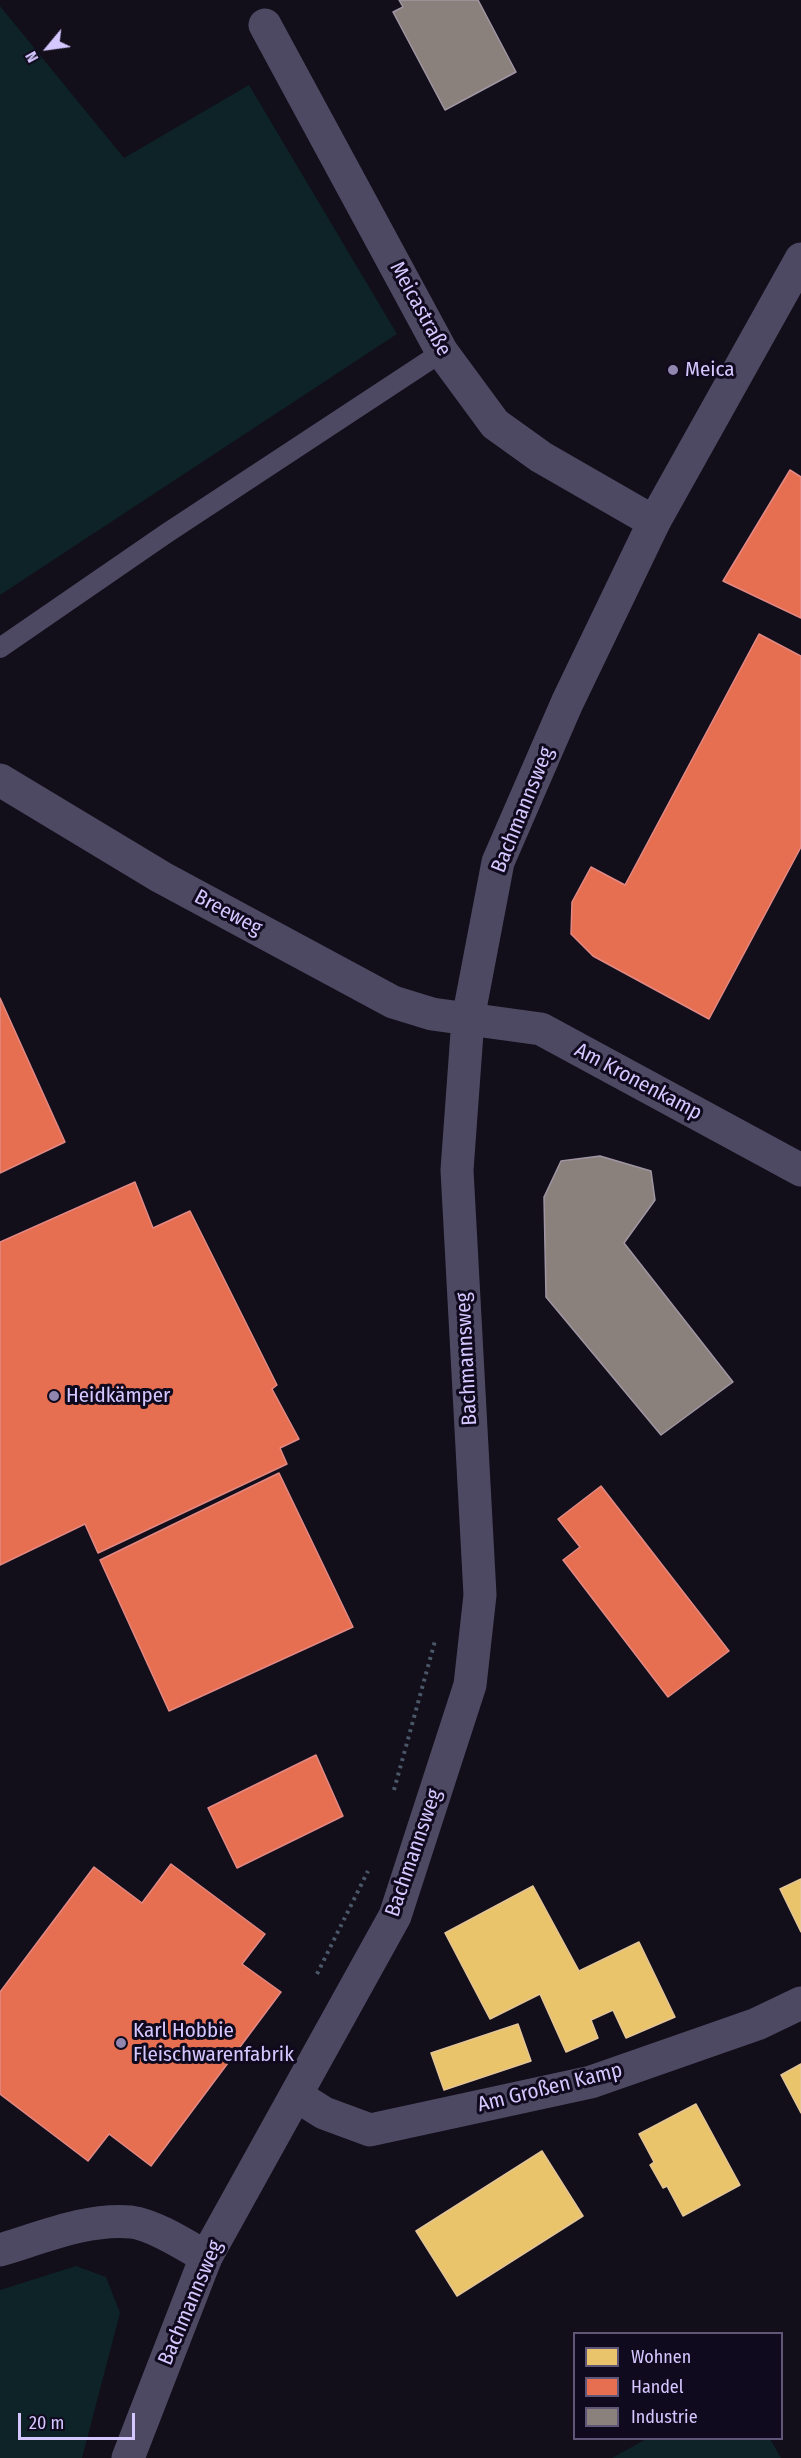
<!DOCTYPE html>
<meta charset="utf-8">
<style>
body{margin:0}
#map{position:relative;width:801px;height:2458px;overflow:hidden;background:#120e1a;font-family:"Fira Sans Condensed",sans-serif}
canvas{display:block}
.legend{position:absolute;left:573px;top:2332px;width:210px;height:108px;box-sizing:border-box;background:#100a1e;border:2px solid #5f5678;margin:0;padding:8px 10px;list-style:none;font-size:18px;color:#d5c7ff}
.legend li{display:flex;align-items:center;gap:12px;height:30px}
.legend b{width:30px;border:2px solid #5f5678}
.north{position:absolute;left:18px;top:18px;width:60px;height:60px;-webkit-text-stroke:4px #100a1e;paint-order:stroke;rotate:241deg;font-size:16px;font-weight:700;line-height:24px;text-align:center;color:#d5c7ff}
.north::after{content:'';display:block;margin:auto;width:21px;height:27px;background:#d5c7ff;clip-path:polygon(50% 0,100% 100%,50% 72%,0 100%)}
.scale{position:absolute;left:18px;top:2413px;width:117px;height:27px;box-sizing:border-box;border:3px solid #d5c7ff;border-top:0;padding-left:8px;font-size:18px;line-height:21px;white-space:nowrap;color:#d5c7ff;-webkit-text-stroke:4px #100a1e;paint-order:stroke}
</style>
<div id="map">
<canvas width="801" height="2458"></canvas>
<ul class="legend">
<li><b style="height:16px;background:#e9c46a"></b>Wohnen</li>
<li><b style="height:16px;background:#e76f51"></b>Handel</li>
<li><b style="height:16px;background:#8a817c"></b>Industrie</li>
</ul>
<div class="north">N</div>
<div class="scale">20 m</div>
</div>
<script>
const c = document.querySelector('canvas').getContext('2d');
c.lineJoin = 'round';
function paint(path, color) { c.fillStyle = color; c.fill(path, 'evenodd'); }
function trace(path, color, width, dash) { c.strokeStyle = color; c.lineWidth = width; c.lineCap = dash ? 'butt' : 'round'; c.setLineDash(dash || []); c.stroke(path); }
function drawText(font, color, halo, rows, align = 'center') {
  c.font = font + ' "Fira Sans Condensed",sans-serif'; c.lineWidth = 6; c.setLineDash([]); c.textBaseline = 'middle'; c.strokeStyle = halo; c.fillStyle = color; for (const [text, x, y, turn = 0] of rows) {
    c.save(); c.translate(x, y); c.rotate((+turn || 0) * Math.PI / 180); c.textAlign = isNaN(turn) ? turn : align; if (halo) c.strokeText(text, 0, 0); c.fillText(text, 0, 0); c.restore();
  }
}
const green = new Path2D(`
 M0,6L124,158L249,85L397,334L0,595Z
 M76,2266L106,2277L120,2313L82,2458H0V2290Z
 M648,2438L770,2439L781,2458H612Z`);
const homes = new Path2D(`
 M801,1879V1932L780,1889Z
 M533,1886L579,1971L639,1942L675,2017L626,2038L613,2010L591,2020L598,2038L566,2052L540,1994L490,2019L445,1933Z
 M518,2024L531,2061L444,2090L431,2053Z
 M801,2064V2113L781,2075Z
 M696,2104L740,2185L683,2216L667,2186L663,2188L650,2165L654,2162L639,2134Z
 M542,2151L583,2216L457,2296L416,2231Z`);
const shops = new Path2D(`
 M790,470L801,477V618L723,581Z
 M759,634L801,656V847L709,1019L593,956L571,934L572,902L591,867L625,885Z
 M0,998L65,1142L0,1173Z
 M135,1182L153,1228L190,1211L277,1385L272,1389L299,1439L280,1448L287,1464L98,1553L85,1524L0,1565V1242Z
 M279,1473L353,1627L169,1711L100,1560Z
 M601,1486L729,1651L668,1697L563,1560L580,1547L558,1519Z
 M316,1755L343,1816L237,1868L208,1808Z
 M171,1864L265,1934L242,1964L281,1992L151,2166L109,2134L88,2161L0,2094V1992L94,1867L142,1903Z`);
const industry = new Path2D(`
 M399,0H478L516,72L445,110L393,12L403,7Z
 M600,1156L651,1171L655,1200L624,1243L733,1382L661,1435L546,1297L544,1197L561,1161Z`);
const path = new Path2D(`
 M394,1790L435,1641
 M317,1974L368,1871`);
const service = new Path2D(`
 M0,648L167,533L442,352`);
const minor = new Path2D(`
 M265,25L442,352L495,424L541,457L654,522
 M0,780L161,877L393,1002L432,1014L541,1029L801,1170
 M297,2096L324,2113L370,2130L591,2082L757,2024L801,2003
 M0,2250C41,2238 87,2218 131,2222C154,2225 185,2245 206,2257`);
const tertiary = new Path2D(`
 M128,2458L206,2257L395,1916L470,1685L480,1595L457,1170L468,1019L498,862L567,703L654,522L801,259`);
const markers = [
 [673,370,6,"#9186af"],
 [54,1396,6,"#9186af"],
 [121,2043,6,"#9186af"]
];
const streetNames = [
 ["Meicastraße",420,309,61],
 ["Bachmannsweg",523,810,-68],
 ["Breeweg",228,913,28],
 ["Am Kronenkamp",638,1082,28],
 ["Bachmannsweg",467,1359,-93],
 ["Bachmannsweg",414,1853,-71],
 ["Am Großen Kamp",550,2088,-14],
 ["Bachmannsweg",191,2303,-67]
];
const poiNames = [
 ["Meica",685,370],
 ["Heidkämper",66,1396],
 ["Karl Hobbie",133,2031],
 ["Fleischwarenfabrik",133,2055]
];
paint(green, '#0d2327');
paint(homes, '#e9c46a');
trace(homes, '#e3c597', 1.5);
paint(shops, '#e76f51');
trace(shops, '#e28985', 1.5);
paint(industry, '#8a817c');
trace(industry, '#a096a3', 1.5);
trace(path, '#495769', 4, [3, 4.5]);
trace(service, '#4e4963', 20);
trace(minor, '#4e4963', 33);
trace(tertiary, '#4e4963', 33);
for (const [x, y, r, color] of markers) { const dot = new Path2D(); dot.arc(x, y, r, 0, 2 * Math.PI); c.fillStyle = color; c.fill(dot); trace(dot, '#100a1e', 2); }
drawText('21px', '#d5c7ff', '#100a1e', streetNames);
drawText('21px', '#d5c7ff', '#100a1e', poiNames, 'left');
</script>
